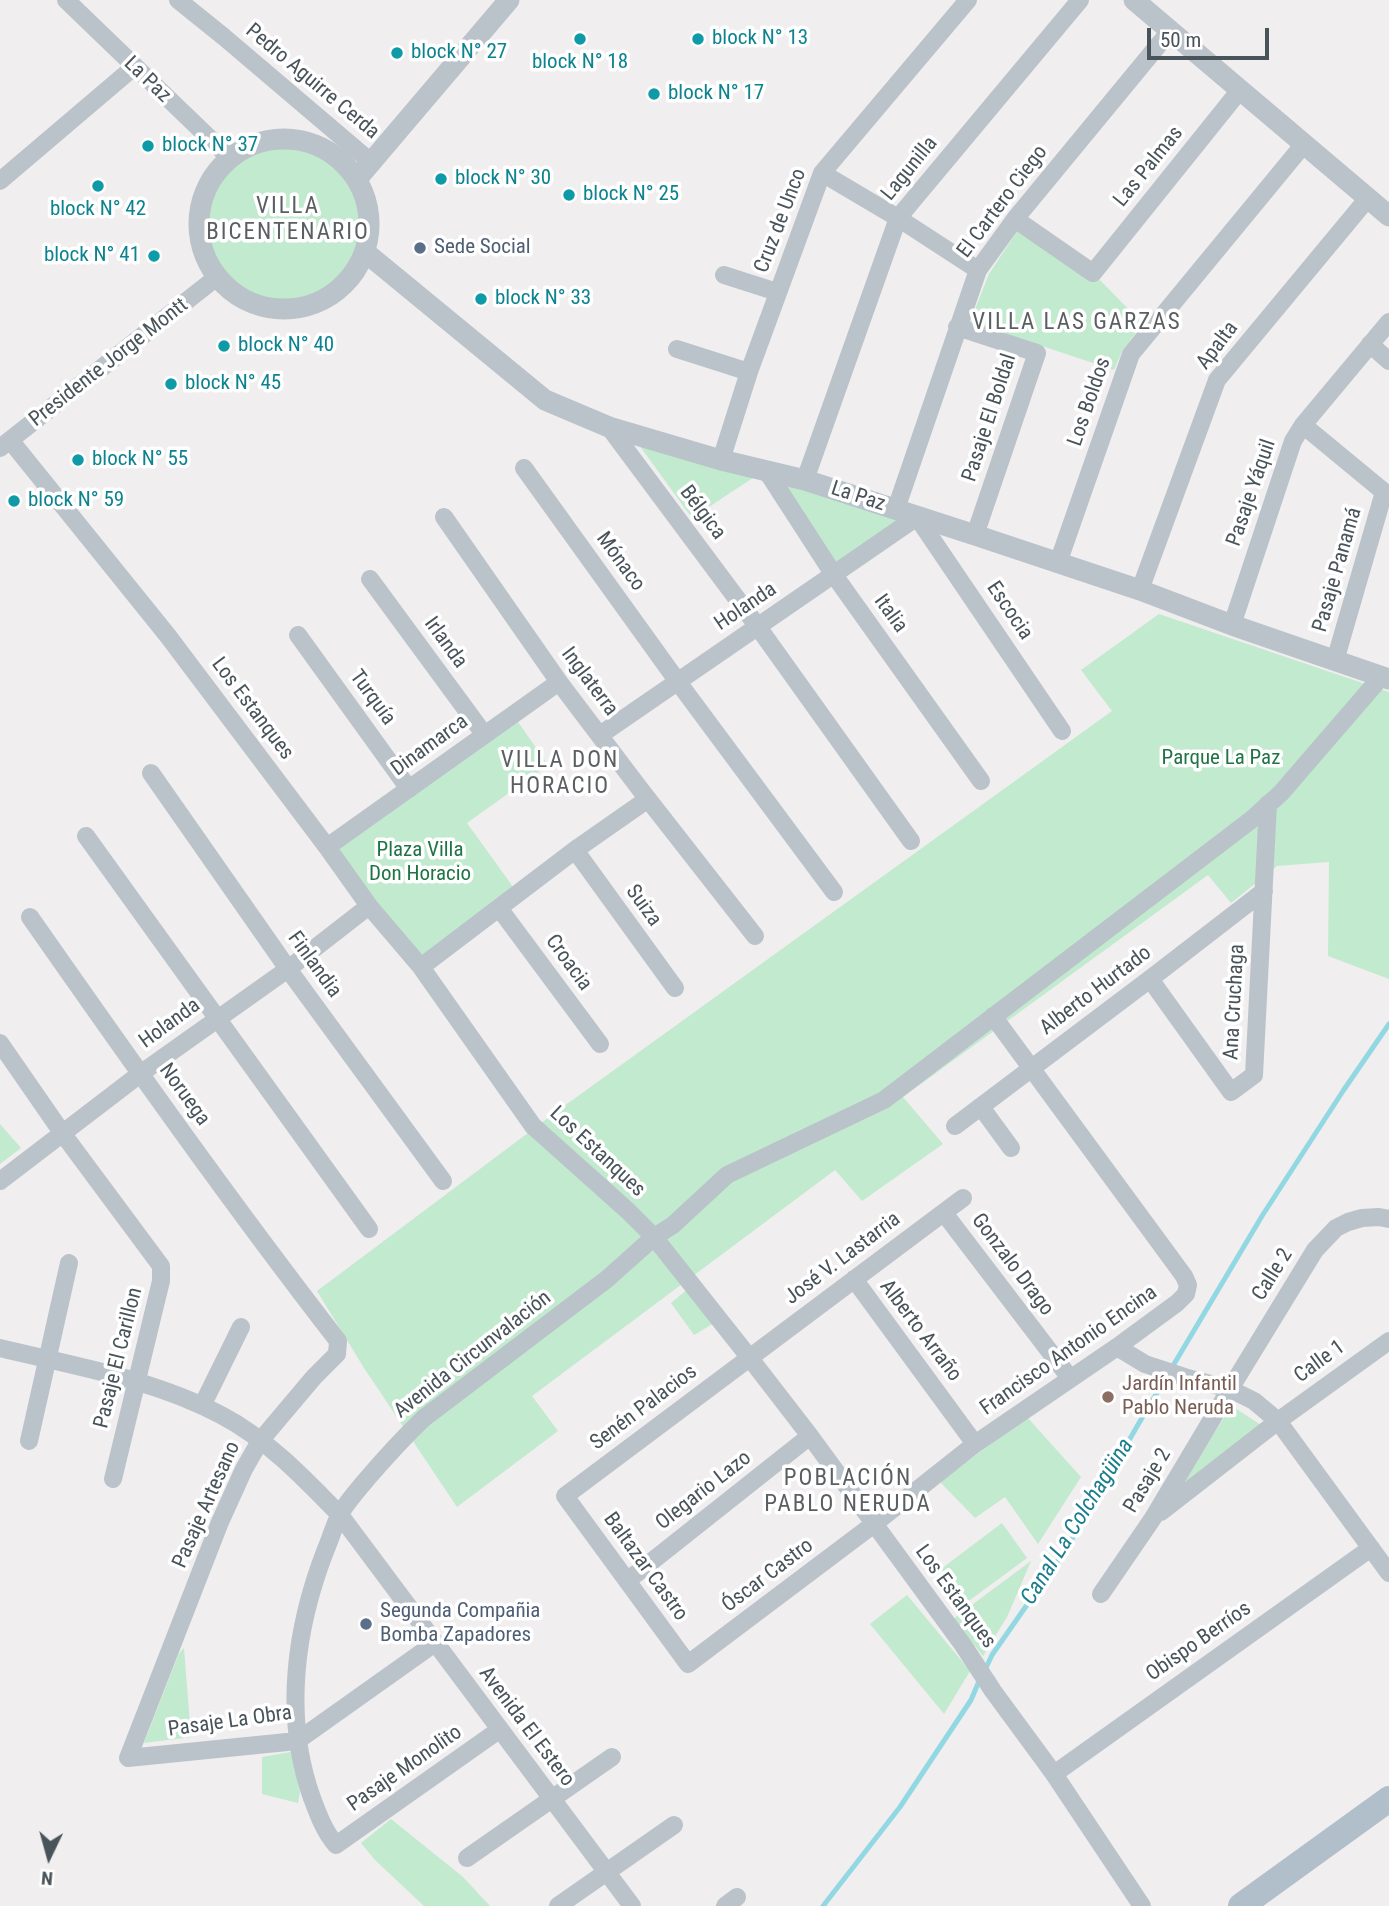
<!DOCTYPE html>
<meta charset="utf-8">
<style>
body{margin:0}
#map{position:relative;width:1389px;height:1906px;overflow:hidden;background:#f0eeee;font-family:"Roboto Condensed",sans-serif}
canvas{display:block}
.north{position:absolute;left:14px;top:1822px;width:70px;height:70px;-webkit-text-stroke:5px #fff;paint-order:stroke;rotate:185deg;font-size:19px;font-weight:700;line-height:28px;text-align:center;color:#48535a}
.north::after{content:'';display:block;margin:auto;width:24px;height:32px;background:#48535a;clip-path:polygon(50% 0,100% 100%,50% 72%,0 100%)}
.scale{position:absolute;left:1147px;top:28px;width:122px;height:32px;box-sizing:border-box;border:4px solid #48535a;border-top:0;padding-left:9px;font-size:21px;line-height:24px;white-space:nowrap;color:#48535a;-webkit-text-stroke:5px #fff;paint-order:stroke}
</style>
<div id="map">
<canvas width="1389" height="1906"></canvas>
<div class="north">N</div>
<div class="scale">50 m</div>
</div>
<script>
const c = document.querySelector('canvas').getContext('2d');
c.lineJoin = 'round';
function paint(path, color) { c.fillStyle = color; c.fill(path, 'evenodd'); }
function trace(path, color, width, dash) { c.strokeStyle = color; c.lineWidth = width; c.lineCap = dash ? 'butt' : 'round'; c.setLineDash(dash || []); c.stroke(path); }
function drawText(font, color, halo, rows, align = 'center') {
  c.font = font + ' "Roboto Condensed",sans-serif'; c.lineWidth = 7; c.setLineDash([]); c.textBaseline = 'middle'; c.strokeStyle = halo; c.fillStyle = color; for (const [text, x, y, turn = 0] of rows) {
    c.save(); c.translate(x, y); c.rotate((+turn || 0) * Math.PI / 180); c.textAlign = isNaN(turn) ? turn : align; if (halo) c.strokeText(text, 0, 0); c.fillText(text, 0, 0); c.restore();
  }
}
const green = new Path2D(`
 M202 224a81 81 0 1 1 162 0a81 81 0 1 1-162 0Z
 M1020,227L1093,273L1143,324L1123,349L1114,370L970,322L989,274Z
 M631,434L762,472L692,518Z
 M773,476L907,518L838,565Z
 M1159,614L1389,692V979L1328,956L1329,862L1277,866L1231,903L1208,875L903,1097L943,1144L862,1201L835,1170L532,1396L558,1431L457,1507L364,1368L317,1291L560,1109L1112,711L1081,670Z
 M516,719L548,765L467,823L516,891L422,963L333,849Z
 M0,1124L21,1148L0,1164Z
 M689,1288L716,1322L694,1335L671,1303Z
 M1232,1406L1261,1425L1173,1495Z
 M1027,1417L1081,1477L1038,1544L1005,1497L975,1518L940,1482Z
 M1002,1523L1027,1558L966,1603L941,1569Z
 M1031,1561L1007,1617L983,1656L953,1619Z
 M907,1595L970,1671L944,1714L870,1624Z
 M184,1648L191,1737L144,1743L179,1653Z
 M291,1752L300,1792L298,1803L262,1794V1757Z
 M391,1819L463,1877L490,1906H424L375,1860L361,1843Z`);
const stream = new Path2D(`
 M985,1670L992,1655L1068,1546L1139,1423L1262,1216L1343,1091L1389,1024
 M823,1906L900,1807L971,1700L980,1679`);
const minor = new Path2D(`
 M66,0L230,158
 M178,0L224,37L371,162
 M822,173L898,218L978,270
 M0,181L134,67
 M1015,219L1093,273L1240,90
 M724,275L777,292
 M957,327L1037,353L975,535
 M1370,344L1389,361
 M677,349L749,372
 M1303,425L1389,496
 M609,427L758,627L911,841
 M10,440L168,636L327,847L369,906L421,967L533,1126L628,1211L654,1237L749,1357L810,1436L963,1645L993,1691L1054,1774L1142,1906
 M0,448L217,277
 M721,460L749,372L822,173L968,0
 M524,468L678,682L834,892
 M766,470L834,575L981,781
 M805,480L898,218L1080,0
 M896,509L978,270L1015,219L1170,31
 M444,517L559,682L640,789L755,936
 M1058,563L1131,354L1304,144
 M370,579L484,734
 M1140,590L1217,380L1368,198
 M1232,625L1293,441L1303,425L1389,322
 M298,635L409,789
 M1335,661L1384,492
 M600,735L917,517L1062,731
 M151,773L288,969L443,1181
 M86,836L369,1229
 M327,847L559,682
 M575,850L675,988
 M499,908L600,1044
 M30,917C130,1060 231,1203 338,1341L337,1354L314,1377L260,1441L244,1469L220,1522L128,1758L297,1741L435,1643
 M421,967L575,850L648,799
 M1150,979L1231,1092L1254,1075L1268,804
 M0,1043L63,1134L161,1266V1281L113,1479
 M981,1107L1011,1148
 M955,1126L1150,979L1264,891
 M0,1181L140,1074L288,969L369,906
 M963,1198L565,1496L688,1664L874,1524L975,1444L1117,1347L1177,1303L1186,1294L1188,1285L1184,1276L993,1016
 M944,1213L1070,1378
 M854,1279L975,1444
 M1117,1347L1145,1364L1191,1379L1230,1389L1254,1401L1278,1421L1389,1573
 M0,1348C74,1366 153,1379 221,1415C267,1439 304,1478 340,1515L632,1906
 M202,1406L241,1327
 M29,1441L69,1263
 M1161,1512L1278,1421L1389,1341
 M627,1581L810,1436
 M1101,1594L1153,1518L1230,1389L1315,1250L1336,1228L1348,1222L1362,1218L1379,1217L1389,1219
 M499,1730L336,1845C324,1831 318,1814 312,1798C283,1717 295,1628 326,1549C331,1538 334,1525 340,1514C347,1502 357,1491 366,1480C384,1459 403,1438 424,1418L607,1279L654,1237L673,1225L727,1175L884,1100L1251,820L1281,793L1382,676
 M1054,1774L1371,1548
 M467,1858L612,1757
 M558,1906L674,1825
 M725,1906L737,1897`);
const tertiary = new Path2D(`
 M1134,0L1389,216
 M199 224a85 85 0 1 1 170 0a85 85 0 1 1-170 0Z
 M357,179L509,0
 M365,252L545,400L609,427L721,460L805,480L975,535L1140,590L1232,625L1389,679`);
const primary = new Path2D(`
 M1241,1906L1389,1799`);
const markers = [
 [580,39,7,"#0f9aa8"],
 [698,39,7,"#0f9aa8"],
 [397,53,7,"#0f9aa8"],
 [654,94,7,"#0f9aa8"],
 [148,146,7,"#0f9aa8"],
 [441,179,7,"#0f9aa8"],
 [98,186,7,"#0f9aa8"],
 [569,195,7,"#0f9aa8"],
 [420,248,7,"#5c6f8a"],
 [154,256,7,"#0f9aa8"],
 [481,299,7,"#0f9aa8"],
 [224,346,7,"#0f9aa8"],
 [171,384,7,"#0f9aa8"],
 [78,460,7,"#0f9aa8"],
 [14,501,7,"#0f9aa8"],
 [1108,1397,7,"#8d6e63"],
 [366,1624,7,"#5c6f8a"]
];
const cultureNames = [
 ["block N° 13",712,39],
 ["block N° 27",411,53],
 ["block N° 18",580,63,"center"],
 ["block N° 17",668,94],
 ["block N° 37",162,146],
 ["block N° 30",455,179],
 ["block N° 25",583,195],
 ["block N° 42",98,210,"center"],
 ["block N° 41",140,256,"right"],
 ["block N° 33",495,299],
 ["block N° 40",238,346],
 ["block N° 45",185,384],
 ["block N° 55",92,460],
 ["block N° 59",28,501]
];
const streetNames = [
 ["La Paz",147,80,44],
 ["Pedro Aguirre Cerda",312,82,40],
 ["Las Palmas",1149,167,-51],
 ["Lagunilla",910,169,-51],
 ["El Cartero Ciego",1003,202,-53],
 ["Cruz de Unco",781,221,-69],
 ["Apalta",1218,346,-53],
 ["Presidente Jorge Montt",109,363,-38],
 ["Los Boldos",1090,402,-71],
 ["Pasaje El Boldal",990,418,-72],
 ["Pasaje Yáquil",1252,493,-71],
 ["La Paz",858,497,18],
 ["Bélgica",702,513,53],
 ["Mónaco",620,562,54],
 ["Pasaje Panamá",1338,570,-74],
 ["Holanda",746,607,-34],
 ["Escocia",1009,611,56],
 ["Italia",890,614,54],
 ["Irlanda",445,643,54],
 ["Inglaterra",589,682,53],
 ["Turquía",372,698,54],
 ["Los Estanques",252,709,53],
 ["Dinamarca",430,746,-36],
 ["Suiza",643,906,54],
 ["Croacia",568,963,54],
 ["Finlandia",314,965,54],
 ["Alberto Hurtado",1096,991,-37],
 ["Ana Cruchaga",1235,1002,-87],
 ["Holanda",170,1024,-36],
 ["Noruega",184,1095,54],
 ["Los Estanques",597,1152,43],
 ["José V. Lastarria",843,1259,-37],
 ["Gonzalo Drago",1012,1265,53],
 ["Calle 2",1273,1275,-58],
 ["Alberto Arraño",920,1331,53],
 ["Francisco Antonio Encina",1069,1351,-35],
 ["Avenida Circunvalación",473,1355,-38],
 ["Pasaje El Carillon",119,1358,-76],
 ["Calle 1",1320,1362,-36],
 ["Senén Palacios",644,1408,-37],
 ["Pasaje 2",1148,1481,-59],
 ["Olegario Lazo",704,1491,-38],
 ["Pasaje Artesano",207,1505,-66],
 ["Baltazar Castro",645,1567,54],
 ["Óscar Castro",768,1576,-37],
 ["Los Estanques",955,1597,54],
 ["Obispo Berríos",1199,1642,-35],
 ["Pasaje La Obra",230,1722,-8],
 ["Avenida El Estero",526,1727,53],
 ["Pasaje Monolito",405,1769,-35]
];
const serviceNames = [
 ["Sede Social",434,248],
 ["Segunda Compañia",380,1612],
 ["Bomba Zapadores",380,1636]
];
const parkNames = [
 ["Parque La Paz",1221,759],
 ["Plaza Villa",420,851],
 ["Don Horacio",420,875]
];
const educationNames = [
 ["Jardín Infantil",1122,1385],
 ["Pablo Neruda",1122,1409]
];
const neighbourhoodNames = [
 ["VILLA",288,207],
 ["BICENTENARIO",288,233],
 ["VILLA LAS GARZAS",1077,323],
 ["VILLA DON",560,761],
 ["HORACIO",560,787],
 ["POBLACIÓN",848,1479],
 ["PABLO NERUDA",848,1505]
];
const waterNames = [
 ["Canal La Colchagüina",1078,1522,-58]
];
paint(green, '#c1eace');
trace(stream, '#92d8e3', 5);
trace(minor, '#bbc3ca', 18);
trace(tertiary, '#bbc3ca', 21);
trace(primary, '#b0bfca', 26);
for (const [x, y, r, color] of markers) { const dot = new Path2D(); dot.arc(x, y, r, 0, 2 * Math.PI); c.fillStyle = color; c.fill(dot); trace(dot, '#fff', 2.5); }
drawText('21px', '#0d838f', '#fff', cultureNames, 'left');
drawText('21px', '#48535a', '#fff', streetNames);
drawText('21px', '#4e5e75', '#fff', serviceNames, 'left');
drawText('21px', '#207444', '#fff', parkNames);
drawText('21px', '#785e54', '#fff', educationNames, 'left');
c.letterSpacing = '2px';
drawText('23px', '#5b5f62', '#fff', neighbourhoodNames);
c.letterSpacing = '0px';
drawText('italic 23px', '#197d8c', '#fff', waterNames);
</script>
